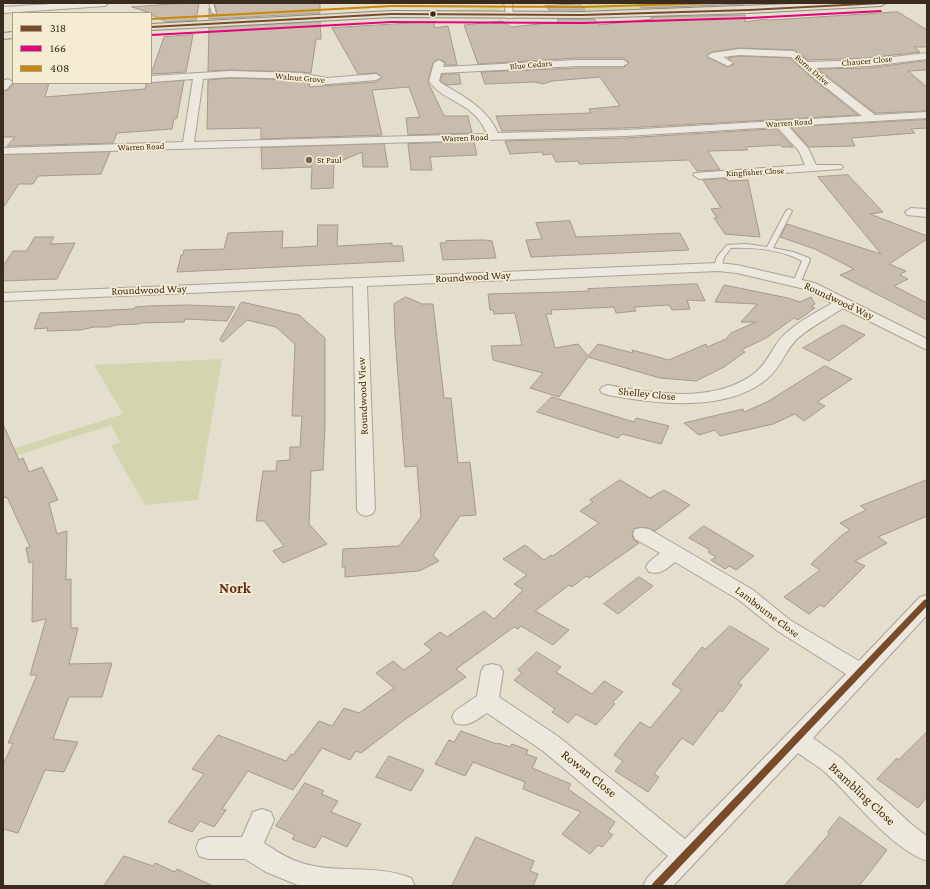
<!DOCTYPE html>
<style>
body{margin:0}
#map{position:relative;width:930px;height:889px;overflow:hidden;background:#e4decc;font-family:"Crimson Pro",serif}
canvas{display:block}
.frame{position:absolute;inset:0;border:4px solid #392b1d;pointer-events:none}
.legend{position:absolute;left:12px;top:12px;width:140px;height:72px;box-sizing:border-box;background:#f6ecd2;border:1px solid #aa9f8a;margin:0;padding:5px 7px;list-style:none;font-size:12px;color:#392b1d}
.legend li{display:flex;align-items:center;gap:8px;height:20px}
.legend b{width:20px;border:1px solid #aa9f8a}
</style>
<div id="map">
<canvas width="930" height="889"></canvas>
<div class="frame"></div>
<ul class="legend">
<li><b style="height:5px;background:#7a4b2a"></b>318</li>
<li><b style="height:5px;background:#e5007d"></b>166</li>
<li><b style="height:5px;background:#c88707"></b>408</li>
</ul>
</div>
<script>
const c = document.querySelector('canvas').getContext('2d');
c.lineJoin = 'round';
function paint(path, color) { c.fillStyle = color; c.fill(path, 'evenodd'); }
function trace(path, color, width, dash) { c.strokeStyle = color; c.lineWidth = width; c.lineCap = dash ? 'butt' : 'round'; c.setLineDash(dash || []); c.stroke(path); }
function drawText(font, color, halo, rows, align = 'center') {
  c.font = font + ' "Crimson Pro",serif'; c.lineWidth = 3.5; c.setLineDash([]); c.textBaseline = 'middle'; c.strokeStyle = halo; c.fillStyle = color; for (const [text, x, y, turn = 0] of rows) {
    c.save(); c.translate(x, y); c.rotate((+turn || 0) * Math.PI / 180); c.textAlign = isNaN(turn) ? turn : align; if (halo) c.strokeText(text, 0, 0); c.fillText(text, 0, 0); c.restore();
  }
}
const green = new Path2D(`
 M752,3L758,8L587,14L580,4Z
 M503,6L501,10L491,13L445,11Z
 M222,359L198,500L145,505L111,446L120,442L111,425L3,460V452L123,414L94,365Z`);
const building = new Path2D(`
 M186,3H199L196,20L167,22L151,15V13L132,7Z
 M215,3H320V13L209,19V8L212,14L217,15Z
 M637,3H745V4L642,8Z
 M580,4L585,10H549L545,6Z
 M898,12L927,30V47H914L920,52L868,58L808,60L794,50L739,48L712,52L706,56L727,67L734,64L728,58L739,56L790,58L813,79L858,115L625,128L502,131L496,116L591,113L589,109L620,106L600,77L552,81L543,84L535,82L485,84L481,72L577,68H623L629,62L623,58H577L478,64L464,25L502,21L511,27L559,22L557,19H594L599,25L652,19L651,17L745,15V22L766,19L769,20Z
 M320,22L321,39H316L311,73L300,72L230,70L208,71L209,28Z
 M435,22L434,28L448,26L457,65H445V62L438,59L433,63L428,82L444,116H468L472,133L408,135L406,118L420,117L409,87L372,90L382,135L261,139V128L207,129L208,80L230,78L299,80L310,82L309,87L376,82L382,78L377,73L358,74L332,28Z
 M193,35L186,72L151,74L164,37Z
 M927,61V70L908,71L927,87V111L875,113L818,69L868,68Z
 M442,74H459L461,84L447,85L441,81Z
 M184,81L177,118L174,119L172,129L117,133L113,143L7,146L15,137H3V91L8,90L14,83H49L45,97L145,89L147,83Z
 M927,120V128L911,129L915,133L851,138L855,146L809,147L791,127Z
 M776,129L793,147H782L780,145L745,147L748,150L708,151L720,170L697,171L689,160L579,164L578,161L556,162L552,154L543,155L542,152L510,154L505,141L625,138Z
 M474,142L477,155L430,157L432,170H411L408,144Z
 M384,144L388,167H363L362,152L334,164L333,188L311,189L312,167L262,169L261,148Z
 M110,152L101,174L38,176L33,184H19L3,208V155Z
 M848,175L883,212L870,214L927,236V239L889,264L906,271L900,275L908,279L894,286L927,303V320L840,275L854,269L815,249L780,237L787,224L881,254L818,177Z
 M727,179L728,181L748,180L760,237L725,234L714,218H717L711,209L721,208L703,180Z
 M570,221L576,237L680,233L689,250L531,257L526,240L542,239L536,223Z
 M318,225H338L337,246L392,243V246H402L404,261L177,272L181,255H183L184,250L224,249L228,233L283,231L282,248L317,246Z
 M35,237H54L50,244L75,243L57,279L3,281V266L13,251H26Z
 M485,240L492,241L496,258L443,260L440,243H446V241Z
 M697,284L705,301L687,300L690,309L672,310L669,305L634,307L636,311L616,313L614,307L551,310L552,314H546L555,348L578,344L588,356L598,344L633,353L632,350L669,360L706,344L707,347L726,339L731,333L756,322H741L757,304L715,302L724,285L788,298L800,302L811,297L815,304L811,307L815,308L798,320L794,318L766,338L741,350L745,352L724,367L696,381L660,378L588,357L559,397L530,388L543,373L493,360L491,346L522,345L515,313L494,314L493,310H490L488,294L562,292L589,291L588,289Z
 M406,297L422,304H433L444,398H451L458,463L470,462L476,515L460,516L433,555L439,561L419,571L345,577V567H342L343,549L399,546L421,517L417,466L405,467L395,336L394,304Z
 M242,302L299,315L325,338V426L323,470L311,471L309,524L327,544L283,563L273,551L284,546L264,521H256L263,471H276L277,461L290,460V447H300L302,416H292L295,344L276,327L247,320L223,342L220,340Z
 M188,305L235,307L227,321L185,319L184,322L140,323L139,324L115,325L110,327H94L80,330L47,331L48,328L34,329L40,313L134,309L135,307L149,306Z
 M843,325L865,335L829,361L803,348Z
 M825,366L852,379L817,402L825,406L804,421L795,414L773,424L720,436L715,430L699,435L684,423L743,409L744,412L767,402Z
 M552,397L634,422L636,418L669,426L661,444L622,434L618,438L537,412Z
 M3,424L19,460L23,458L29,472L42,467L58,500L49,503L57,534L67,531L66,580L71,579V628H78L69,664L112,663L102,697H69L53,739L78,742L64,772L45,770L18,833L3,829V765L13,743H8L37,675H30L46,619L32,622L33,562L29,563L26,548L30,547L7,497L3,498Z
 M620,480L650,498L664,490L690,505L655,531L649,528H635L632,535L634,540L639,543L589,578L586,576L572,587L569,585L535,611L569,630L553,645L521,626L518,629L514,627L456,669L466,677L403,721L361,753L356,751L350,760L322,748L293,790L248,771L222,809L226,810L214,827L200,821L192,832L168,822L204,774L192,769L218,735L286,761L291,754L293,755L319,721L332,726L344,708L359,713L394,688L376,673L393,661L404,670L432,650L424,644L440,632L447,637L484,611L494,619L523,590L514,584L527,575L503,559L525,545L544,560L551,555L553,556L599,523L580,511L593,502L590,500Z
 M927,480V516L878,537L887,543L855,561L865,566L824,607L820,605L809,614L784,597L820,570L811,564L842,535L850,530L840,523L866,510L861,506Z
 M704,526L754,556L736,570L729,566L725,569L711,560L716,557L708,552L710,550L689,538Z
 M639,577L653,586L618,614L604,604Z
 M730,626L769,649L738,683L742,685L722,712L720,710L693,745L682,738L654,774L659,777L648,792L615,771L623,761L614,755L640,722L650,728L682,690L672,684L702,647L705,649Z
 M537,652L561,667L556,672L592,694L604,681L623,692L613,702L615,704L596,725L576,714L568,723L552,712L555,709L514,680L522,673L518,670Z
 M461,731L497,744L498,743L510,747L512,744L528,750L526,754L537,758L532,768L571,784L568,789L615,822L608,832L613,835L602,847L598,845L590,854L562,834L581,812L523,789L525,782L473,762L465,776L435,764L449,740L454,742Z
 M927,732V797L918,808L877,779L897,758L898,760Z
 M389,756L424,770L411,791L376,777Z
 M305,783L324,791L321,794L338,801L331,812L361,824L347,847L322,836L315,848L292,839L295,835L276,826Z
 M840,817L887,850L859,886H784L829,834L828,832Z
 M476,837L534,861L530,871L538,874L533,886H452Z
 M124,856L153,866L155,863L175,872L177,869L213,886H104Z`);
const service = new Path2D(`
 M209,3H213L216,14L212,13Z
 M789,209L792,211L773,248L793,252L809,258L810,260L800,284H794L793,282L802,261C782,250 754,247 731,248L724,257L721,269H715L714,267L717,257L727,245L746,244L767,247L786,211Z`);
const minor = new Path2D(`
 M68,3H109L105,6L3,13V7Z
 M504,3H512L513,18H507Z
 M739,49L794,51L808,62L868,60L927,53V59L868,66L814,68L875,115L927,112V118L788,126L808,148L816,165H841L843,167L841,169L699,179L693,175L695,173L805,165L799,151L777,127L625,136L3,154V148L183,142L193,79L151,82V76L230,71L300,73L327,78L376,74L381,77L376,80L327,84L299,79L230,77L203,79L194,142L487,134C474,101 444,103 429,81L434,63L439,60L444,63L443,67L577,60H623L628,63L623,66H577L441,73L439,81L441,83C463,96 487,108 498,133L625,130L862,116L814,78L791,57L739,55L723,57L733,63L728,66L707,56L712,53Z
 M8,79L13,82L7,89L3,90V81Z
 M911,208L927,209V217L907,215L905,212Z
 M718,263L737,265L815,283L927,339V350L843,308C830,317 805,330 795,341C785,352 780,368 768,378C728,413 656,404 608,395L602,393L600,390L602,387L608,385C655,394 716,404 756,372C769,361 774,343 786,333C799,321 817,312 832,303L805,289L737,273L718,271L367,286L375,510L372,514L366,516L360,514L357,510L353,286L3,301V293Z
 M642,528L649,529L753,590L790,620L859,661L920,597L927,595V615L813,738L841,758L911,824L927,836V861C890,848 855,800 826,773C818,766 807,760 798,753L673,886H643L647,878L668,856L543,751L487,713C476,720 468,728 455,723L452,717L455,711L477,696L481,672L484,666L492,664L500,666L503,672L499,697L559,737L685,839L846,674L776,630L739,600L675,562C666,569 661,575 649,572L646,567L649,562L660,553L635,539L633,534L635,529Z
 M262,809L271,812L274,820L264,843C275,850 286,858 299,862C335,875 374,863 411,878L415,886H300L266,872L245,859H208L199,856L196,848L199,840L208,837H242L253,812Z`);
const primary = new Path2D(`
 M819,3H886L881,6L749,13L582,18L391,17L151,30V24L391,11L582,12Z
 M13,32V38L3,39V33Z`);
const bus1 = new Path2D(`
 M864,3H882L881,4L749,11L582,16L391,15L151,28V26L391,13L582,14L749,9Z
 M927,599V606L662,886H651L653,883L924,600Z`);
const bus2 = new Path2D(`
 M881,10L882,12L749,19L582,24L391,23L151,36V34L391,21L582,22L749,17Z`);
const bus3 = new Path2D(`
 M686,3H716L715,4L582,8L391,7L151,20V18L391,5L582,6Z`);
const markers = [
 [433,14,3.5,"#392b1d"],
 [309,160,4,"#756a5a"]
];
const farStreetnames = [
 ["Chaucer Close",867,61,-5],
 ["Blue Cedars",531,65,-5],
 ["Burns Drive",812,70,41],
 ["Walnut Grove",300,78,5],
 ["Warren Road",789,123,-4],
 ["Warren Road",465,138,-2],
 ["Warren Road",141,147,-2],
 ["Kingfisher Close",755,172,-3]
];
const farPoinames = [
 ["St Paul",317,160]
];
const streetNames = [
 ["Roundwood Way",473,277,-3],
 ["Roundwood Way",149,290,-2],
 ["Roundwood Way",839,301,25],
 ["Shelley Close",647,394,6],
 ["Roundwood View",363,396,-92],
 ["Lambourne Close",767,612,37]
];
const nearStreetnames = [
 ["Rowan Close",589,774,39],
 ["Brambling Close",862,794,43]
];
const districtNames = [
 ["Nork",235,588]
];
paint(green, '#d3d5ae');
paint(building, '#c8bcad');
trace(building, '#a5998b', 1);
trace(service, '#a9a396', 2);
trace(minor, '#a9a396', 2);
trace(primary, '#8f887c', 2);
paint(service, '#ece8de');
paint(minor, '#ece8de');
paint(primary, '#e4decf');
paint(bus1, '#7a4b2a');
paint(bus2, '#e5007d');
paint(bus3, '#c88707');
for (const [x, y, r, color] of markers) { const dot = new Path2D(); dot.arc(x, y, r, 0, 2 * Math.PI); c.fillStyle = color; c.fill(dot); trace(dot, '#f6ecd2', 1.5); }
drawText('9px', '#392b1d', '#f6ecd2', farStreetnames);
drawText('9px', '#392b1d', '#f6ecd2', farPoinames, 'left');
drawText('11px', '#392b1d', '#f6ecd2', streetNames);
drawText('13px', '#392b1d', '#f6ecd2', nearStreetnames);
drawText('bold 15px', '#662d1c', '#f6ecd2', districtNames);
</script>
